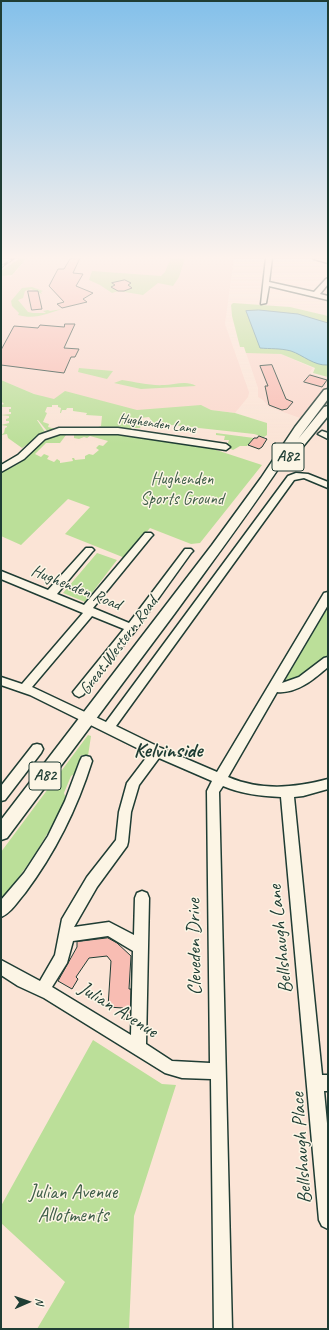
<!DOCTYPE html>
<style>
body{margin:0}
#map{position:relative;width:329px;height:1330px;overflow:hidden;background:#fbe4d6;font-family:Caveat,sans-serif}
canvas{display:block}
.frame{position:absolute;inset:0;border:2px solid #1f3d34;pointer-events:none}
.north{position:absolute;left:8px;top:1282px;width:40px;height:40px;-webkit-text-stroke:3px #fcf5e5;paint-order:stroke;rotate:88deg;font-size:11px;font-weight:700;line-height:16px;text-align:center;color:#1f3d34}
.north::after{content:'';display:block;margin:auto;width:14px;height:18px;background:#1f3d34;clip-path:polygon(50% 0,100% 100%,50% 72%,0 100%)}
</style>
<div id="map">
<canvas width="329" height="1330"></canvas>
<div class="frame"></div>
<div class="north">N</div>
</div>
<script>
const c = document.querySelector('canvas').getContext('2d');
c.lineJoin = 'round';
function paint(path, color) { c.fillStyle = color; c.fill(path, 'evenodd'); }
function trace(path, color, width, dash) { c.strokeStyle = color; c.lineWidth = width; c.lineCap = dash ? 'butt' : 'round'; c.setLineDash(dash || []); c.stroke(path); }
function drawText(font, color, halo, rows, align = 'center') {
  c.font = font + ' Caveat,sans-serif'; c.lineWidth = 3; c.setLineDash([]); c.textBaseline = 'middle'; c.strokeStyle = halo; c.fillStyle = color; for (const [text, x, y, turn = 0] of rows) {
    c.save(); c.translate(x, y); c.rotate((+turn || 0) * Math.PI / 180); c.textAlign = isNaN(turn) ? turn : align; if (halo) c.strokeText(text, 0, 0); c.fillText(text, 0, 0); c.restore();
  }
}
const built = new Path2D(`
 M27,258H234L225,324L249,392L248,397L235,413L211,410L165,415L54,400L34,394L1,380V275L11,277Z
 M268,352L281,354L313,368L309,373L328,379V383L300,418L269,407L263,400L258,397V388L246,353Z`);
const green = new Path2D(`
 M20,258H27L12,275L1,276V271Z
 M171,258H185L179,277L173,286L158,283L143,295L119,291L112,293L100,285L89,280L92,271L161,276L165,272Z
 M32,287L43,291L41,292L42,294L31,289L25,291L23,298L18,300L28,312L33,313H46L43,311L48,310L50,311L62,309C48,313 36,320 18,315L19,313L12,306L11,301L22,288Z
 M233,303L290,307L328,316V377L313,373L315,368L281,354L246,353L244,347H240L232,316L231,305Z
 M79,368L113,371L107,379L78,372Z
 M1,380L34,394L54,399L65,391L137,410L201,405L211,410L235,413L267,423V435L264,437L254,434L153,423L149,417L132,419L143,422L140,428H132L130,431L92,429L101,426L102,416L86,415L87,413L73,411V408H67L66,410H62L61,413H60L61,408L58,407V405H52V407H47L45,412L47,413L43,422L49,424L48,427L56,429L47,431L38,420H37L45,432L22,448L8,438L7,434L1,435L4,433L5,428L7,427V426L1,425L9,423V421H6V419L9,418V416L1,415L11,414V412H9V409H11V407H1V405L4,404L1,401Z
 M122,380C136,382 151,386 164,385C174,385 187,380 196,386L141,389L114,383Z
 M107,432L207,447L262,465L200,543L191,544L150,528L125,558L65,534L90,507L68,499L21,545L1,536V473C8,469 16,466 23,460C35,450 48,428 66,435L60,443H46L35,454L41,457L44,454L49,456L47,459L54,462L57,459L60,461V463L73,461L72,458H74L75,460L85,459V456L89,454L93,455L99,450L96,448L99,445L103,446L108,441L90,436L87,438L84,437L79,439L74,438V435Z
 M216,433L254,438L247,446H240L233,450L221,444L222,443H228L229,440H224L225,436L216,435Z
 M97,553L117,560L85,602L63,593Z
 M328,607V656L299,678L283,684Z
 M88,735L91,736L88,756L81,755L76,773L71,776L64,793L66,799C48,836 26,869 1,901V852Z
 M93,1040L162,1084L176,1085L134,1216L129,1329H37L65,1282L1,1223V1206Z`);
const water = new Path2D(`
 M259,310L298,314L328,323V365C314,366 303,355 291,351C280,348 270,349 260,348L246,311Z`);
const building = new Path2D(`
 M80,258L73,273L83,274L76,286L93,293L83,299L87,302L62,308L57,304L64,302L49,286L58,269H64L70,259Z
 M125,280L131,283L128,285L132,288L124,291H118L111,287L115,285L112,283Z
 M28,291H38L42,309L32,310Z
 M65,324H75L64,348L79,349L75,357H71L64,373L1,365V350L14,326L38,328L40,325L64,327Z
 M272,365L286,399L293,402L287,409L282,410L269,405L265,386H268L260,366Z
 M310,375L327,380L322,387L304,382Z
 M259,436L267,439L262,447L259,449L248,445L254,438H257Z
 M108,938L117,943L131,956L129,989H131L130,1020L123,1019V1008L108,1007L111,961L107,956L89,958L76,977L78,979L72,989L58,981L77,947V942Z`);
const minor = new Path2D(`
 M266,258H272L269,282L314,292L326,279L328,278V284L320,294L328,296V300L269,286L266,303L261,304Z
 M313,258L328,259V263L314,259Z
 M59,428H118L226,444L230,447L226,450L118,434H60L45,439L24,459L1,472V465L18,455L39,435Z
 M322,431L328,433V439L318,434Z
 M296,473L308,474L328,482V488L304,478L294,480L116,726L161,748L217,772L324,593L328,592V605L282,683L299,677L324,658L328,657V667C314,679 297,694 277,692L228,777C261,791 294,788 328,779V789L303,796L294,797L322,1075H328V1091H324L328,1134V1229L322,1226L319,1220L281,797C261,796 242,794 223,786L219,792L232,1329H214L211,1079L182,1078L165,1073L44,998L18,986L1,975V960L40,981L55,955L62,919L87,877L116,840L119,812L127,783L149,754L30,695L1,685V677L22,684L83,613L1,579V571L48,590L86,548H92L94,550L92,552L57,594L84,605L145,533H151L153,535L151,537L93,608L129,623L185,549H191L193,551L191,553L135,631L83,695L79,697L75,695L73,692L124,629L92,616L32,687L106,722L288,476ZM159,758L212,781L207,791L210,1063L172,1061L146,1044L149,898L147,893L142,891L137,893L135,898L134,935L109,922L74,927L97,887L127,846L128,842L131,812L139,785ZM108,936L133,951L131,1035L52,987L67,963L73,941Z
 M37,744L41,745L43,749L41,753L5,800L1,801V786L33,745Z
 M86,756L90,757L92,761C77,809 55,853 25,893C18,901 11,913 1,917V900L24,873L48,836L65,801L80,761L82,757Z`);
const major = new Path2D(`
 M328,389V399L298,439L324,407L328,406V416L301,449L297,450L292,448C255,505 215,558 175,613C119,688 63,763 7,838L1,840V820L212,545L261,478L295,427L324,390Z`);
const rail = new Path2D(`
 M1,267L14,258`);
const farStreetnames = [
 ["Hughenden Lane",157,424,8]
];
const shields = [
 [288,457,32],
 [45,776,32]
];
const shieldNames = [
 ["A82",288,457],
 ["A82",45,776]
];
const parkNames = [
 ["Hughenden",182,480],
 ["Sports Ground",182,500]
];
const streetNames = [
 ["Hughenden Road",76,588,22],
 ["Great Western Road",119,646,-53]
];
const nearStreetnames = [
 ["Bellshaugh Lane",281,939,-96],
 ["Cleveden Drive",195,947,-91],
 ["Julian Avenue",118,1010,32],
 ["Bellshaugh Place",302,1148,-94]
];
const nearParknames = [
 ["Julian Avenue",73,1193],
 ["Allotments",73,1216]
];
const districtNames = [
 ["Kelvinside",168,751]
];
paint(built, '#fad8cc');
paint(green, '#bbdf99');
paint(water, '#8cd2ed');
trace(water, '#6096a3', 1);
paint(building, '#f8bdb3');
trace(building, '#1f3d34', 1);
trace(minor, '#1f3d34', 3);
trace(major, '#1f3d34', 3);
paint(minor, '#fcf5e5');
paint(major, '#fcf5e5');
trace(rail, '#1f3d34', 2.5);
trace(rail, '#fcf5e5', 1.5, [4]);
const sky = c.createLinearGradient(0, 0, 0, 444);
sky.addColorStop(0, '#83c0ea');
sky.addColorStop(0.58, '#fdf3ed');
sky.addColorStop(1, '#fdf3ed00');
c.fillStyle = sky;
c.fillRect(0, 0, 329, 444);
drawText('14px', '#1f3d34', '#fcf5e5', farStreetnames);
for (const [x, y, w] of shields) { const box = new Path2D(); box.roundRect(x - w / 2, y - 14, w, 28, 3); c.fillStyle = '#fcf5e5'; c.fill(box); trace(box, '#1f3d34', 1); }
drawText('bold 16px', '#1f3d34', null, shieldNames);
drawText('17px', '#3e5d48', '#fcf5e5', parkNames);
drawText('17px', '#1f3d34', '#fcf5e5', streetNames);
drawText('20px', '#1f3d34', '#fcf5e5', nearStreetnames);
drawText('20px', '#3e5d48', '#fcf5e5', nearParknames);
drawText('bold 21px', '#1f3d34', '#fcf5e5', districtNames);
</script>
